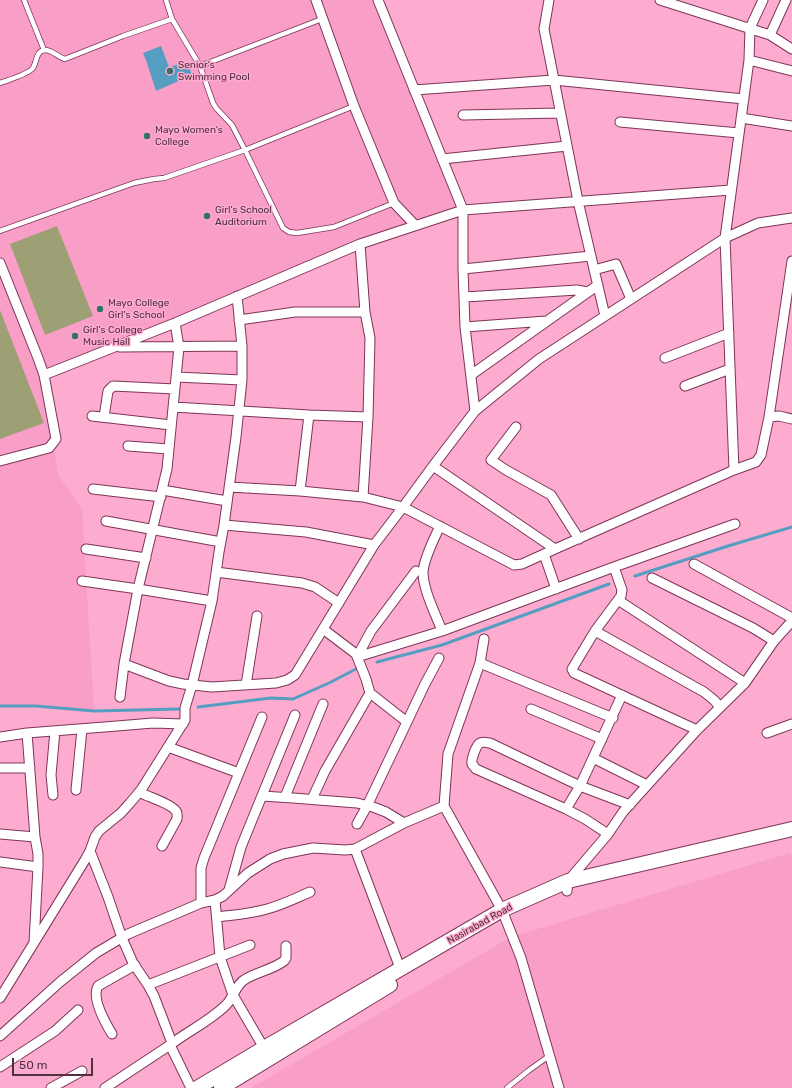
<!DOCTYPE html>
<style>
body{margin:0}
#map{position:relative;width:792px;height:1088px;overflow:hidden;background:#feabd0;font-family:Rubik,sans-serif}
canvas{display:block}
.scale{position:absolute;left:12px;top:1058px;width:81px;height:18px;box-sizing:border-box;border:2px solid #523040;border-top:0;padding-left:5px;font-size:12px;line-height:14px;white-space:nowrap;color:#523040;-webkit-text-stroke:3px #feabd0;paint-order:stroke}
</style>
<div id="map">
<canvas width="792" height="1088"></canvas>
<div class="scale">50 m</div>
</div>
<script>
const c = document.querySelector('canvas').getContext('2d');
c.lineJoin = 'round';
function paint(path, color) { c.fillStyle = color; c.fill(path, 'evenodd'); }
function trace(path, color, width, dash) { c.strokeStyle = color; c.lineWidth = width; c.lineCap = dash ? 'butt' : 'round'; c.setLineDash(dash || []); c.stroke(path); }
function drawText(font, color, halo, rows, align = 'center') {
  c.font = font + ' Rubik,sans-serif'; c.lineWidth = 3; c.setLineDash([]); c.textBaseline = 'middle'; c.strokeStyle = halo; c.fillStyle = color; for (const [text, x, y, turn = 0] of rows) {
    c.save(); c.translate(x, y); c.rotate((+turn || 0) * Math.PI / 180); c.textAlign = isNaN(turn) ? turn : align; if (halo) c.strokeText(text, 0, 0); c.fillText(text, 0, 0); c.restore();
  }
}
const built = new Path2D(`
 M0,0H378L463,210L360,244L42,375L58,475L82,509L94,711L36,706H0Z
 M790,853L792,857V1088H251L511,937Z`);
const green = new Path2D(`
 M57,226L93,316L45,335L10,244Z
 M0,310L44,423L0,439Z`);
const water = new Path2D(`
 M161,46L169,67L187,62L192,75L156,91L146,60L143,53Z`);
const stream = new Path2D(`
 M635,576L728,546L792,527
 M377,662L442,645L609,584
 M0,706H36L94,711L180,709
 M198,707L271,698L293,699L329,683L356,669`);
const service = new Path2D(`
 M24,0L44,50
 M166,0L172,19L200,66L213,103L216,108L232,125L245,150L283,228L289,232L297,233L334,227L394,203
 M200,66L322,19
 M0,83C8,80 26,75 32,69C37,64 35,51 45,50C52,50 58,57 65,59L123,36L172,19
 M0,231L134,183L154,179L164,178L245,150L354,106
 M507,1088L528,1071L549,1056`);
const minor = new Path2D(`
 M316,0L354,106L394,203L415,225
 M378,0L463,210V269L465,327L475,411
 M549,0L544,29L578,201L605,316
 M660,0L770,35L792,49
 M770,35L786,0
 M749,60L792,71
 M414,90L554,80L744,99
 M463,115L560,113
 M741,118L792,126
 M620,122L739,133
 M442,159L567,146
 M360,244L365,312L370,338L368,417L363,497L403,507L514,565L522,564L555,549L734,470L756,462L761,455L769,417L792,261
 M0,263L38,358L44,375L56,439L49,448L0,461
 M463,269L591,256
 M594,270L616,264L631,299
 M465,297L577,290L587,292
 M239,320L295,312H365
 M465,327L546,321
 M120,347L242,346
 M665,358L729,333
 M44,375L175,323L360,244L463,210L731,190
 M471,375L598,285
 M176,377L242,380
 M685,386L730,369
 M173,407L309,415L368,417
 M92,416L171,425
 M104,417L108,391L113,386L175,389
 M769,417L779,416L792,419
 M516,427L491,460L506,470L551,495L579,539
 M128,446L169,449
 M433,466L555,549
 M734,470L725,238L749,60L750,28L763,0
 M229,487L300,491L363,497
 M93,489L161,497
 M162,490L227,501
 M300,491L309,415
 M106,521L221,542
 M224,525L306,532L374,545
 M440,526C434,539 424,558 423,572C423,590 436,615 442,631
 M86,549L146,558
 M544,554L556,589
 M694,564L792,618
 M614,567L622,590L621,596L595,631L572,669L574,673L697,730
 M216,572L302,583L315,587L339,603
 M652,578L753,628L774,641
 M82,581L138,589L212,601
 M618,600L745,683
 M323,629L356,654L366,679L370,693L407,722
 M595,631L704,692L714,700L720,707
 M357,657L442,631L614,567L735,524
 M357,657L371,631L416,571
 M480,663L613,718
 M124,664L169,681L183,684L212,687L276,683L287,680L295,675L374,545L403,507L433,466L475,411L539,359L725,238L758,223L792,218
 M246,685L257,616
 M120,697L124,664L138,589L167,469L179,347L175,323
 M531,709L602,739
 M767,733L792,724
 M0,737L27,733L117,726L153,723L183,724
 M168,747L239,773
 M593,758L647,785
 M0,768H30
 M76,790L82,729
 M139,792C146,796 171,804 175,810C178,812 177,816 177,819L162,846
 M53,795L51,775L55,731
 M262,796L293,798L357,803L373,807L386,812L404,823
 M285,797L323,704
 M312,799L325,771L370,693
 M444,806L448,754L480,663L484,639
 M566,809L580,786L622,695
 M357,824L367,806L425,684L439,658
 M0,834L35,837L27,733
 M608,834L585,819L566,809L476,769C475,768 473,765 472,764C471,760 476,745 480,743C483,741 487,743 490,743L580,786L630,805
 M355,849L400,968
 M90,851L108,897L122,938L133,963L148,985L154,996L172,1043
 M0,862L38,867
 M229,890L241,847L295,715
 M567,891L568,881L608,834L623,812L697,730L745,683L774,641L792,621
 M215,900L220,957L233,995L264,1048
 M201,903V868L204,858L262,717
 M217,917C233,915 250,914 267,909C282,905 296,898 310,892
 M34,943L38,867V854L35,837
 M148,985L250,945
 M0,998L85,860L90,851L95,837L99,831L121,813L130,803L141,790L185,720V708L192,685L212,601L219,552L224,525L236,437L242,380V346L237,296
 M112,1034C106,1024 91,998 98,986L135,965
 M0,1036L60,982L96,953L128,934L201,903L215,900L223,896L248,873L270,859L283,854L313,848L345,850L355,849L404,823L444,806L502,910L521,958L559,1088
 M0,1067L55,1031L78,1010
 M51,1088L82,1071
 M105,1088L170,1045
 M191,1088L170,1045C188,1031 210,1021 226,1005C233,998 236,985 244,980C256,972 272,970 284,961L286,958V946`);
const trunk = new Path2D(`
 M197,1088L264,1048L502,910L568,881L792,829
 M221,1088L390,985`);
const markers = [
 [170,71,4,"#33725f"],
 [147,136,4,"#33725f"],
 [207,216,4,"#33725f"],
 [100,309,4,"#33725f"],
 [75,336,4,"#33725f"]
];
const poiNames = [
 ["Senior's",178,65],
 ["Swimming Pool",178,77],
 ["Mayo Women's",155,130],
 ["College",155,142],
 ["Girl's School",215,210],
 ["Auditorium",215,222],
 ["Mayo College",108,303],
 ["Girl's School",108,315],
 ["Girl's College",83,330],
 ["Music Hall",83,342]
];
const streetNames = [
 ["Nasirabad Road",480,924,-29]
];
paint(built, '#f89ec7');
paint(green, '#9da074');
paint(water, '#569ec1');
trace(stream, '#569ec1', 3);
trace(service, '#7c3558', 6);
trace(minor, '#7c3558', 11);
trace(trunk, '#7c3558', 16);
trace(service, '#fff', 4.5);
trace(minor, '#fff', 9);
trace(trunk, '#fff', 14);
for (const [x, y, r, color] of markers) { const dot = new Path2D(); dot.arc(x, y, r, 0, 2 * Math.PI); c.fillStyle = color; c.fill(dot); trace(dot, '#feabd0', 1.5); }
drawText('10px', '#523040', '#feabd0', poiNames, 'left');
drawText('10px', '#523040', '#feabd0', streetNames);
</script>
